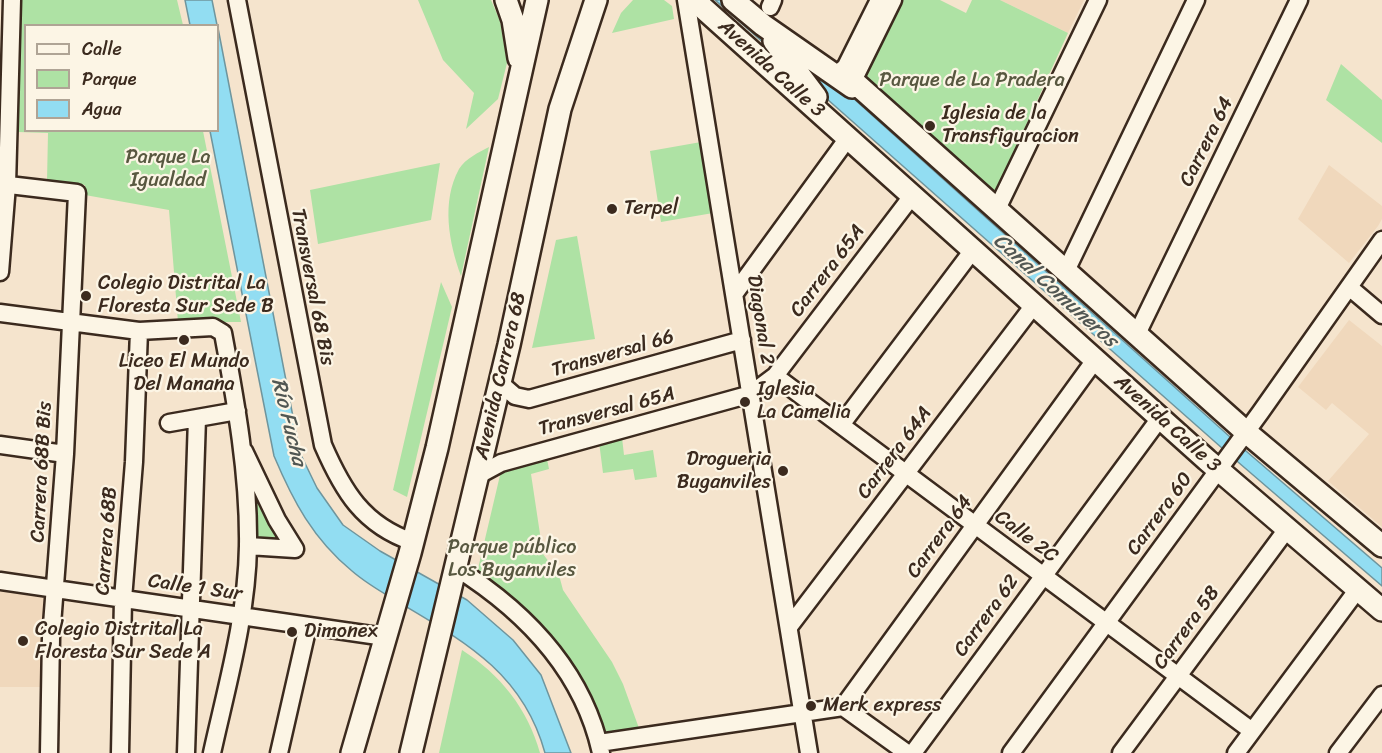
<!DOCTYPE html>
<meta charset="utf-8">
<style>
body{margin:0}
#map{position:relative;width:1382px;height:753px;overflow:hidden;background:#f5e4cd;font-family:Sriracha,sans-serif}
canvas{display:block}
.legend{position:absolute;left:24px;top:24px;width:195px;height:108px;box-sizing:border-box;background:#fcf5e5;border:2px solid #afa495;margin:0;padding:8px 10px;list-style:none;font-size:18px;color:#3b2a1e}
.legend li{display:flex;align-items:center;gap:12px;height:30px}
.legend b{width:30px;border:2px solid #afa495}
</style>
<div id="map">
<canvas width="1382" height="753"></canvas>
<ul class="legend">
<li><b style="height:8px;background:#fcf5e5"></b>Calle</li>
<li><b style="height:16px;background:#aee2a4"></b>Parque</li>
<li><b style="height:16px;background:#92ddf2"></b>Agua</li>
</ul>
</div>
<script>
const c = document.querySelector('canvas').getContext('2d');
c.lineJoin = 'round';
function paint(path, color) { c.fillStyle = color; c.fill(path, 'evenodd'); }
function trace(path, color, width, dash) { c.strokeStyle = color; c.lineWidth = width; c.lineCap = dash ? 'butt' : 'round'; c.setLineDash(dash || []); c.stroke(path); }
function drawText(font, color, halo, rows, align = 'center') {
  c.font = font + ' Sriracha,sans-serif'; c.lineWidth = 4.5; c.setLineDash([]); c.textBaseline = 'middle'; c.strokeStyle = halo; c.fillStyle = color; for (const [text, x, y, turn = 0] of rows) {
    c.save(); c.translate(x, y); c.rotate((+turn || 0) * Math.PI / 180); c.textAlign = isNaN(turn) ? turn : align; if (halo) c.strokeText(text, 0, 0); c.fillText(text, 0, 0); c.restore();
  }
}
const built = new Path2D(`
 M1000,0H1084L1068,33Z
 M1329,165L1382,206V219L1378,226L1349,263L1298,219Z
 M1349,320L1382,346V527L1328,481L1369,434L1332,403L1326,410L1298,387Z
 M0,588L46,594V687H0Z`);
const green = new Path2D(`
 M22,0H177L183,25L26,26V130L203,131L241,322H178L169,210L85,195V185L47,181L48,133L18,132Z
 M418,0H491L500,21L507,63L498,99L466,129L474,93L443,60Z
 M633,0H664L672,6L674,19L612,33L621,13Z
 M902,0H940L966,13L972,0H1000L1068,33L995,193L864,76Z
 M1341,64L1382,100V143L1326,100Z
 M701,142L713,213L661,222L650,151Z
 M489,147L461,276C449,243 441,202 459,169C465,159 479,152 489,147Z
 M440,163L431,220L318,244L310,190Z
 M577,236L595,339L532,348L556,240Z
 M441,282L452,307L407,497L393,490Z
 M621,429L624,455L653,450L657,477L635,480L633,469L603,473L598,434Z
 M547,459L549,469L531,474L543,554L559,575L563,590L612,662L623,684L640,731L603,737L558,646L525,610L477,573L501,471Z
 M252,495L285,541L251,540Z
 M462,650C500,674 528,709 540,753H439Z`);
const water = new Path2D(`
 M185,0H212L217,25H190Z
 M715,0H744L1239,445L1382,568V586L1231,456Z
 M218,28L300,453L317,488L343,525L380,551L467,600L513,640L541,675L571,753H545C524,676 469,644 405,606C387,595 368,585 352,571C313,539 293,501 274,456L210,131L218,130Z`);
const minor = new Path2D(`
 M237,0L323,445C343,491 363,525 413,542
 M686,0L809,753
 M770,7L773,0
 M843,72L879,0
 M853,81L893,0
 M0,184L77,193L65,454L51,638L49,753
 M997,209L1098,0
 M1066,271L1196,0
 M0,272L7,185L12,0
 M1349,287L1382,315
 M735,293L848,138
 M0,313L139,331L213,327L223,333C236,403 249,475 248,546C247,616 227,685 212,753
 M1137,334L1299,0
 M775,376L1252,731
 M500,383L515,396L529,399L742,340
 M169,423L237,411
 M841,425L973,250
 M0,445L65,454
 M244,451L277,520L295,549
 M477,476L501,463L751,394L775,376L912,196
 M248,546L295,549
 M455,567C525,611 583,670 601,753
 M0,581L385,637
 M789,627L1034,305
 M843,707L907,753
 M599,743L843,707L1095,360
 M120,753L123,599L134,462L139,331
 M186,753L197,418
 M279,753L308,626
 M913,753L1160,418
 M1011,753L1260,413L1382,240
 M1121,753L1287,529
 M1236,753L1358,589
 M1338,753L1382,695`);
const major = new Path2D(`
 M506,0L513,20L519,58
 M694,0L1207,460L1382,610
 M733,0L763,25L852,87
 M774,41L816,97
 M843,72L1246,432L1382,546
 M352,753L410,553L437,448L537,0
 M411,753L509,345L560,109L596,0`);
const markers = [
 [930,126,6,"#3b2a1e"],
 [612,209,6,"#3b2a1e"],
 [86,296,6,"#3b2a1e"],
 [184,340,6,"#3b2a1e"],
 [745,402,6,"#3b2a1e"],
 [783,471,6,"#3b2a1e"],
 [292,632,6,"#3b2a1e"],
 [23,641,6,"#3b2a1e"],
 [811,706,6,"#3b2a1e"]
];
const streetNames = [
 ["Avenida Calle 3",771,69,42],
 ["Carrera 64",1207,142,-64],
 ["Carrera 65A",828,271,-53],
 ["Transversal 68 Bis",312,287,79],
 ["Diagonal 2",760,320,81],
 ["Transversal 66",613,354,-16],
 ["Avenida Carrera 68",501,376,-77],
 ["Transversal 65A",607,412,-15],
 ["Avenida Calle 3",1167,424,42],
 ["Carrera 64A",895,453,-53],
 ["Carrera 68B Bis",42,472,-87],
 ["Carrera 60",1160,514,-54],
 ["Carrera 64",940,537,-54],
 ["Calle 2C",1026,537,37],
 ["Carrera 68B",107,541,-86],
 ["Calle 1 Sur",195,588,8],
 ["Carrera 62",987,616,-54],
 ["Carrera 58",1187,628,-54]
];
const parkNames = [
 ["Parque de La Pradera",972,81],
 ["Parque La",168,158],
 ["Igualdad",168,181],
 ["Parque público",512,548],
 ["Los Buganviles",512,571]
];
const poiNames = [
 ["Iglesia de la",942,114],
 ["Transfiguracion",942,137],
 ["Terpel",624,209],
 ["Colegio Distrital La",98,284],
 ["Floresta Sur Sede B",98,307],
 ["Liceo El Mundo",184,362,"center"],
 ["Del Manana",184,385,"center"],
 ["Iglesia",757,390],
 ["La Camelia",757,413],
 ["Drogueria",771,460,"right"],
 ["Buganviles",771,483,"right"],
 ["Colegio Distrital La",35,630],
 ["Floresta Sur Sede A",35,653],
 ["Dimonex",304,632],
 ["Merk express",823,706]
];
const waterNames = [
 ["Canal Comuneros",1055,291,42],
 ["Río Fucha",288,422,76]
];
paint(built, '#f0d8bc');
paint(green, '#aee2a4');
paint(water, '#92ddf2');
trace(water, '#6f959d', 1.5);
trace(minor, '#3b2a1e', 21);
trace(major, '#3b2a1e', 26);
trace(minor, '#fcf5e5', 16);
trace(major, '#fcf5e5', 21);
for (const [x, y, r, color] of markers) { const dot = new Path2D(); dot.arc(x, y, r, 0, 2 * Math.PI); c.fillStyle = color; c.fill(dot); trace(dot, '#fcf5e5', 2); }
drawText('20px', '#3b2a1e', '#fcf5e5', streetNames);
drawText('20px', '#585840', '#fcf5e5', parkNames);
drawText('20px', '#3b2a1e', '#fcf5e5', poiNames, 'left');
drawText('italic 21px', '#515753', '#fcf5e5', waterNames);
</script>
